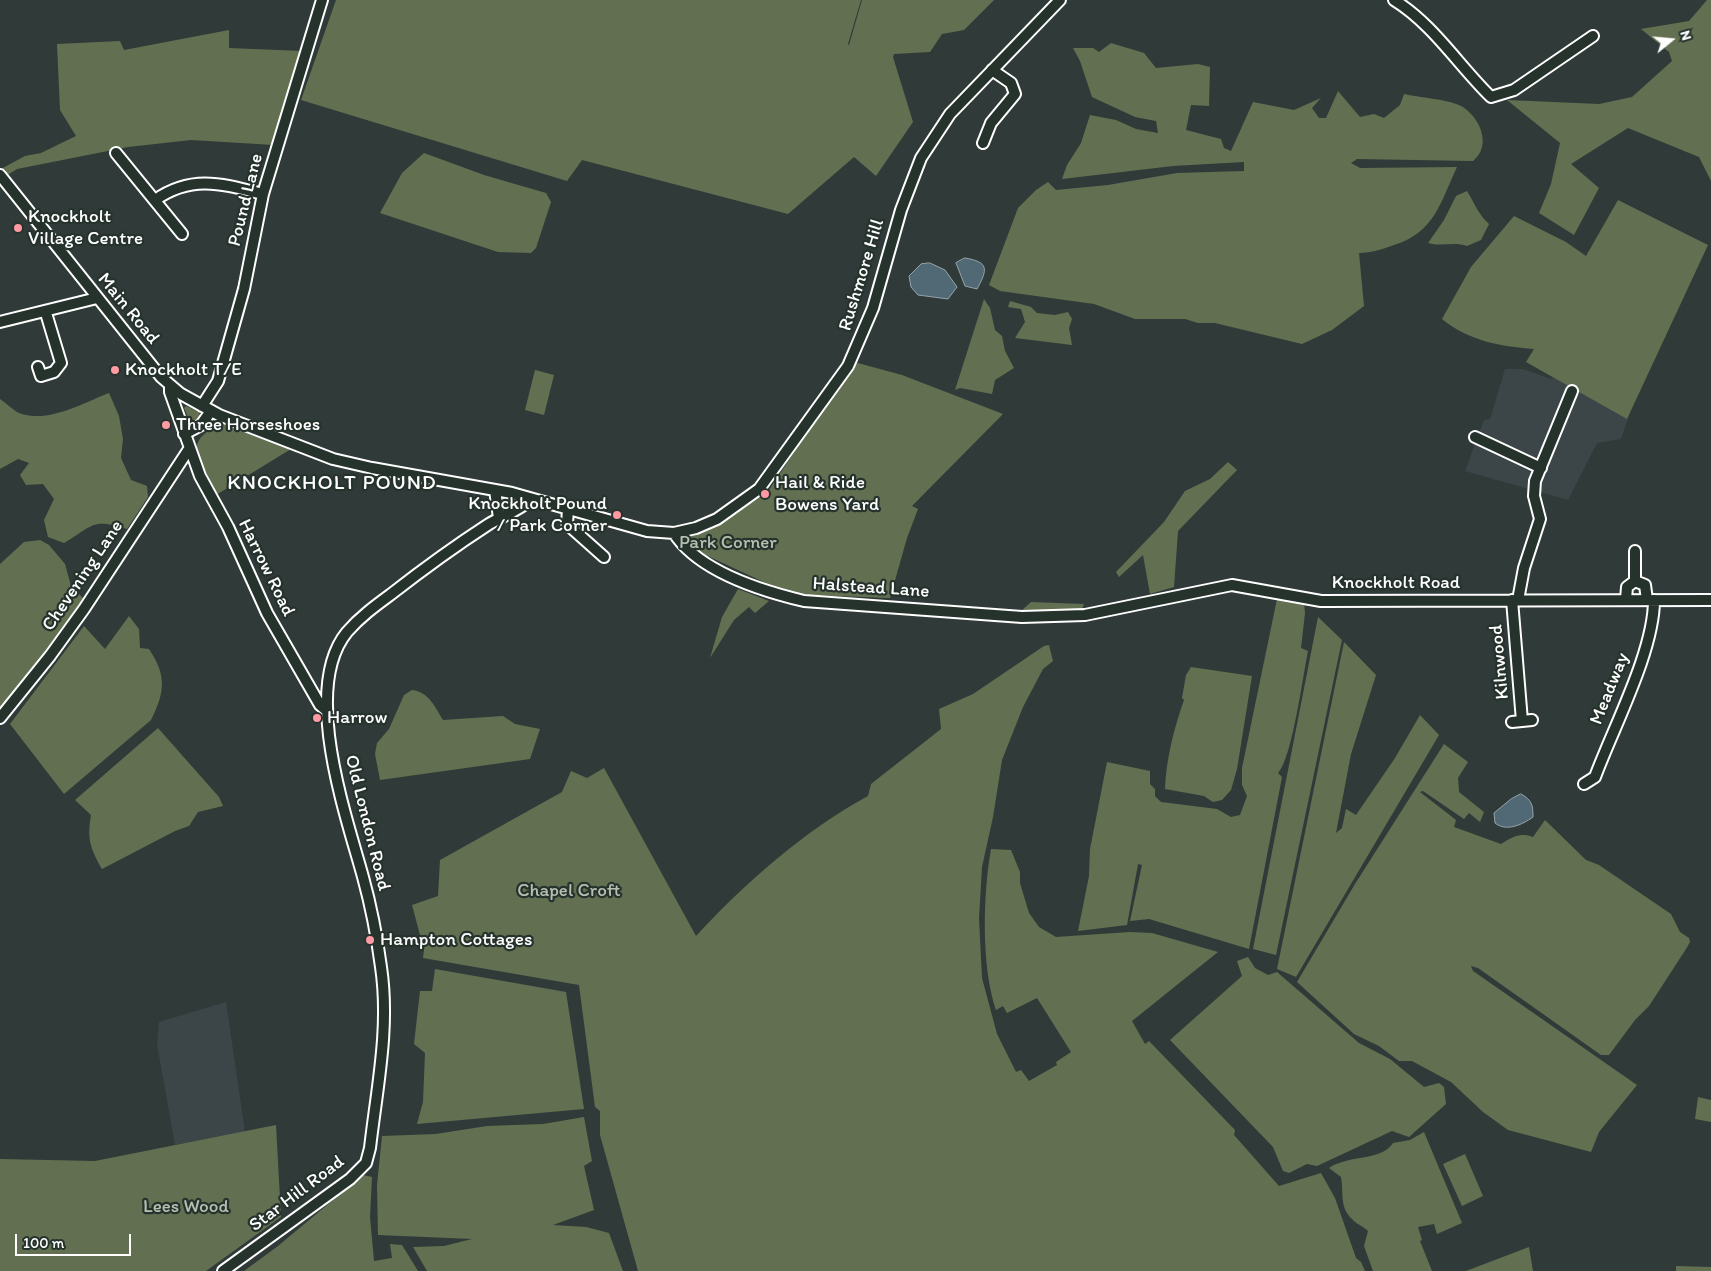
<!DOCTYPE html>
<style>
body{margin:0}
#map{position:relative;width:1711px;height:1271px;overflow:hidden;background:#303b39;font-family:Itim,sans-serif}
canvas{display:block}
.north{position:absolute;left:1646px;top:15px;width:50px;height:50px;-webkit-text-stroke:4px #26332d;paint-order:stroke;rotate:73deg;font-size:14px;font-weight:700;line-height:20px;text-align:center;color:#fff}
.north::after{content:'';display:block;margin:auto;width:18px;height:22px;background:#fff;clip-path:polygon(50% 0,100% 100%,50% 72%,0 100%)}
.scale{position:absolute;left:15px;top:1234px;width:116px;height:22px;box-sizing:border-box;border:2px solid #fff;border-top:0;padding-left:6px;font-size:15px;line-height:18px;white-space:nowrap;color:#fff;-webkit-text-stroke:4px #26332d;paint-order:stroke}
</style>
<div id="map">
<canvas width="1711" height="1271"></canvas>
<div class="north">N</div>
<div class="scale">100 m</div>
</div>
<script>
const c = document.querySelector('canvas').getContext('2d');
c.lineJoin = 'round';
function paint(path, color) { c.fillStyle = color; c.fill(path, 'evenodd'); }
function trace(path, color, width, dash) { c.strokeStyle = color; c.lineWidth = width; c.lineCap = dash ? 'butt' : 'round'; c.setLineDash(dash || []); c.stroke(path); }
function drawText(font, color, halo, rows, align = 'center') {
  c.font = font + ' Itim,sans-serif'; c.lineWidth = 4.5; c.setLineDash([]); c.textBaseline = 'middle'; c.strokeStyle = halo; c.fillStyle = color; for (const [text, x, y, turn = 0] of rows) {
    c.save(); c.translate(x, y); c.rotate((+turn || 0) * Math.PI / 180); c.textAlign = isNaN(turn) ? turn : align; if (halo) c.strokeText(text, 0, 0); c.fillText(text, 0, 0); c.restore();
  }
}
const built = new Path2D(`
 M1505,369H1523L1551,379L1559,372L1636,395L1621,439L1597,443L1568,500L1465,471L1484,420L1490,419Z
 M226,1002L245,1132L175,1145L157,1044L159,1022Z`);
const green = new Path2D(`
 M336,0H861L848,44L849,45L862,0H994L964,30L942,34L930,52L894,54L893,57L913,122L876,176L854,157L788,214L582,160L567,181L301,100Z
 M1707,0H1711V181L1699,157L1628,128L1571,164L1599,188L1574,235L1539,213L1551,184L1560,143L1507,100L1599,104L1632,97L1672,61L1669,52L1641,29L1689,21Z
 M229,30V48L302,51L274,145L191,140L128,147L17,169L6,176V170L1,169L25,156L41,153L76,136L60,110L57,44L120,41L124,50Z
 M1111,43L1144,53L1156,68L1198,64L1210,67L1209,106L1191,105L1186,130L1221,139L1224,148L1231,151L1253,102L1294,110L1321,98L1312,108L1319,118H1326L1338,91L1360,117L1374,114L1384,118L1400,105L1404,94C1417,97 1451,100 1461,106C1479,116 1493,145 1473,161L1357,159L1351,163L1360,168L1457,167C1440,203 1435,232 1394,245C1383,249 1371,253 1359,253L1364,306L1332,330L1302,344L1215,323H1198L1185,319H1135L1094,304L1000,291L989,285L1018,208L1036,190L1048,182L1056,190L1108,185L1177,173L1244,171V162L1173,166L1062,179L1067,165L1081,143L1090,115L1116,120L1136,129L1158,133L1156,121L1135,117L1092,97L1080,61L1073,48H1093L1099,52Z
 M424,153L484,175L546,193L551,202L536,248L531,253L498,252L380,213L402,173Z
 M1467,191C1475,204 1478,214 1489,224L1481,240L1467,246C1454,241 1442,247 1428,243L1444,220L1456,196Z
 M1618,200L1708,245L1627,419L1526,362L1534,349C1499,346 1469,341 1442,319L1471,267L1514,216L1566,242L1586,256Z
 M984,299L990,308L995,330L1002,336L1005,351L1014,368L995,380L992,394L960,388L955,390Z
 M1010,301L1031,307L1037,313L1055,315L1068,312L1072,319L1069,328L1072,345L1015,338L1025,322L1021,309L1008,307Z
 M854,362L902,375L1003,414L912,506L918,509L907,538L890,598L807,595L781,590L697,551L688,542L685,534L717,525L767,493Z
 M535,370L554,375L544,415L525,410Z
 M109,393L119,416L123,439L121,458L131,480L147,486L148,497L127,529C92,518 94,525 64,543L48,537L44,520L54,499L43,484L26,485L20,475L29,463L18,459L0,469V399C6,403 13,410 19,413C48,424 83,403 109,393Z
 M186,406L199,412L201,419L191,424L184,408Z
 M223,424L291,449L216,495L196,450C198,434 210,430 223,424Z
 M1228,462L1237,470L1178,531L1174,587L1150,594L1143,555L1119,577L1116,572L1164,522L1185,491L1210,479Z
 M498,495L518,499L520,502L502,512Z
 M40,540L49,545L65,564L71,586L83,598L66,625L0,712V564L24,542Z
 M738,589L769,601L755,613L749,607L734,620L710,658L722,617Z
 M1277,599L1304,603L1305,613L1301,648L1308,651C1303,675 1292,759 1278,773L1282,777L1249,949L1149,919L1130,921L1142,865L1138,864L1127,925L1078,931L1089,876L1090,849L1107,762L1150,771V784L1155,789V796L1161,802L1217,809L1231,817L1240,815L1247,796L1242,785V768Z
 M1031,602L1084,604L1081,611H1021Z
 M129,616L139,629L140,648L149,649C167,676 165,692 151,720L64,794L10,724L84,626L105,649Z
 M1318,617L1342,640L1276,955L1253,949Z
 M1344,642L1376,675L1351,754L1336,833L1342,828L1346,809L1356,815L1395,758L1420,715L1439,735L1296,977L1277,969Z
 M1049,645L1053,661L1043,669L1023,707L1002,760L993,817L982,867L979,918L982,978L997,1034L1016,1072L1021,1070L1029,1081L1057,1065L1056,1062L1071,1052L1037,998L1007,1013L1003,1006L996,1010C981,966 983,894 991,849L1011,850L1020,872V883L1029,913L1039,927L1056,937L1130,932L1152,933L1218,952L1132,1021L1145,1044L1149,1041L1235,1130L1234,1135L1279,1186L1321,1173L1335,1198L1356,1258L1361,1262L1365,1271H638L600,1135V1111L595,1107L579,985L423,958L424,950L412,905L438,896L440,860L562,792L571,771L587,778L604,768L696,936C746,882 804,831 868,796L871,784L941,729L939,709L973,694L1044,646Z
 M1191,667L1252,676L1237,769L1231,790L1222,800L1213,802L1204,796L1165,789C1166,760 1174,728 1184,700L1182,698L1186,675Z
 M412,690C429,692 435,707 443,720L503,716L515,724L540,729L530,759L380,780L375,754L377,743L389,729L404,695Z
 M158,728L219,797L223,806L198,812L189,826L175,831L102,869C90,848 87,839 91,815L75,800Z
 M1444,744L1468,762L1458,778L1459,792L1484,812L1480,822L1469,813L1464,819L1423,791L1420,792L1456,820L1454,827L1501,844C1512,837 1520,832 1533,837L1545,820L1586,860L1599,865L1671,914L1680,932L1689,938L1690,942L1686,949L1649,1006L1635,1020L1609,1055H1601L1478,968L1471,966L1473,971L1637,1085L1599,1132L1591,1152L1508,1130L1483,1112L1451,1082L1412,1061H1399L1379,1046L1354,1034L1297,982L1355,884Z
 M1248,957L1255,968L1268,975L1277,972L1359,1043L1390,1059L1424,1087L1439,1083L1444,1087L1446,1104L1409,1137L1392,1131L1317,1166L1307,1164L1289,1173L1283,1171L1273,1147L1170,1040L1242,976L1237,961Z
 M435,969L566,992L584,1109L417,1124L423,1102L425,1053L414,1044L420,991H432Z
 M1698,1097L1711,1100V1122L1695,1119Z
 M584,1117L592,1161L584,1166L594,1210L553,1225L586,1227L609,1233L623,1271H427L413,1247L444,1246L472,1239L378,1235L377,1185L382,1136L436,1134L487,1126L543,1124Z
 M276,1125L281,1217L206,1271H0V1159L95,1161Z
 M1424,1132L1462,1223L1437,1234L1434,1224L1418,1227L1422,1240L1420,1241L1432,1271H1373L1364,1246L1368,1231C1363,1226 1356,1224 1352,1219C1339,1207 1344,1192 1341,1177L1329,1168C1347,1155 1382,1161 1393,1143L1410,1140Z
 M1465,1154L1483,1196L1462,1206L1443,1164Z
 M363,1175L372,1177L370,1217L374,1261L392,1258L390,1244L402,1245L418,1271H244L278,1246Z
 M1529,1247L1533,1271H1466Z
 M1676,1266L1711,1267V1271H1676Z`);
const water = new Path2D(`
 M965,258C989,262 988,269 977,289L965,286L956,263Z
 M930,263L945,270L957,287L948,299L918,295L911,287L909,276L921,264Z
 M1521,794C1532,800 1533,805 1533,817C1522,825 1506,832 1495,823L1494,813L1511,799Z`);
const minor = new Path2D(`
 M1394,0C1433,24 1459,66 1491,97L1514,90L1593,36
 M983,143L991,123L1015,94L1011,83L992,70
 M116,153L182,234
 M0,175L161,377L181,394L219,415L333,459L372,468L512,493L647,531L674,533L696,528L717,519L759,489L848,366L873,308L901,210L921,158L950,114L1060,0
 M155,200C192,174 223,184 263,194
 M0,322L97,298
 M38,367L41,376L54,372L61,363L46,313
 M170,386V392L200,476L228,527L267,613L320,705L327,711
 M202,406L218,381L244,289L263,194L322,0
 M184,434L201,425L211,411
 M1475,437L1541,468
 M495,490L499,518
 M568,509L567,524L604,557
 M674,533C698,571 762,591 804,601L1022,617L1085,615L1232,585L1321,601L1711,600
 M1635,551V581
 M1626,599L1627,587L1635,581L1645,585L1647,600
 M1512,600L1522,721
 M1518,600L1524,568L1540,519L1534,496L1535,481L1572,391
 M0,718L50,656L84,609L189,449
 M1512,722L1532,720
 M1584,784L1595,777C1614,726 1654,651 1654,600
 M223,1271L350,1179L366,1163L370,1148C377,1087 390,1028 381,967C377,937 371,906 363,877C346,815 301,688 347,632C360,617 375,606 390,595C422,570 455,546 489,524C502,516 521,510 531,499`);
const markers = [
 [18,228,5,"#ff9aa2"],
 [115,370,5,"#ff9aa2"],
 [166,425,5,"#ff9aa2"],
 [765,494,5,"#ff9aa2"],
 [617,515,5,"#ff9aa2"],
 [317,718,5,"#ff9aa2"],
 [370,940,5,"#ff9aa2"]
];
const streetNames = [
 ["Pound Lane",246,200,-76],
 ["Rushmore Hill",862,275,-73],
 ["Main Road",128,309,51],
 ["Harrow Road",266,568,64],
 ["Chevening Lane",83,576,-56],
 ["Knockholt Road",1396,583],
 ["Halstead Lane",871,588,4],
 ["Kilnwood",1500,662,-95],
 ["Meadway",1610,689,-68],
 ["Old London Road",367,823,76],
 ["Star Hill Road",297,1194,-37]
];
const poiNames = [
 ["Knockholt",28,217],
 ["Village Centre",28,239],
 ["Knockholt T/E",125,370],
 ["Three Horseshoes",176,425],
 ["Hail & Ride",775,483],
 ["Bowens Yard",775,505],
 ["Knockholt Pound",607,504,"right"],
 ["/ Park Corner",607,526,"right"],
 ["Harrow",327,718],
 ["Hampton Cottages",380,940]
];
const parkNames = [
 ["Park Corner",728,543],
 ["Chapel Croft",569,891],
 ["Lees Wood",186,1207]
];
const quarterNames = [
 ["KNOCKHOLT POUND",332,484]
];
paint(built, '#3c4548');
paint(green, '#627051');
paint(water, '#506975');
trace(water, '#96a5ac', 1);
trace(minor, '#fff', 14);
trace(minor, '#26332d', 10);
for (const [x, y, r, color] of markers) { const dot = new Path2D(); dot.arc(x, y, r, 0, 2 * Math.PI); c.fillStyle = color; c.fill(dot); trace(dot, '#26332d', 2); }
drawText('19px', '#fff', '#26332d', streetNames);
drawText('19px', '#fff', '#26332d', poiNames, 'left');
drawText('19px', '#b8bfb1', '#26332d', parkNames);
c.letterSpacing = '1px';
drawText('21px', '#fff', '#26332d', quarterNames);
c.letterSpacing = '0px';
</script>
